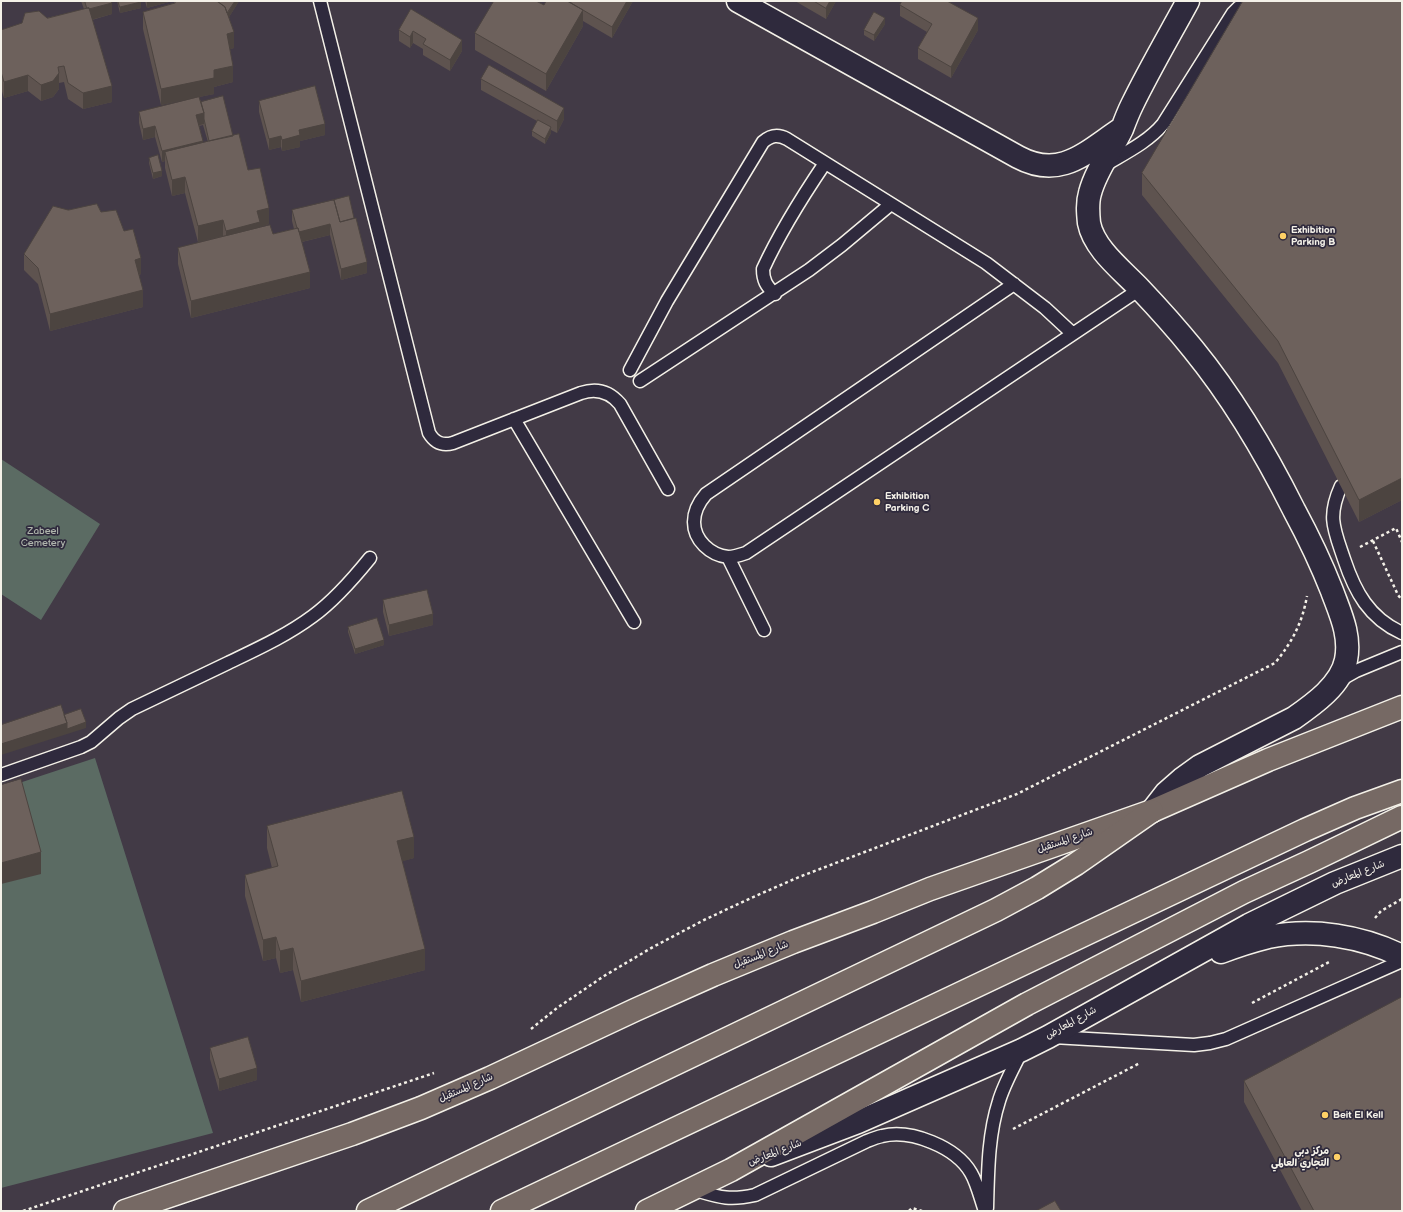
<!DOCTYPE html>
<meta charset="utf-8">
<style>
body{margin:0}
#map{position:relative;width:1403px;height:1212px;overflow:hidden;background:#423a46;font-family:"Balsamiq Sans",sans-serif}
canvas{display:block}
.frame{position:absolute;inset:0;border:2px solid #f4f1e8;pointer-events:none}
</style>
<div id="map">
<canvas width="1403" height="1212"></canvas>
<div class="frame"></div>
</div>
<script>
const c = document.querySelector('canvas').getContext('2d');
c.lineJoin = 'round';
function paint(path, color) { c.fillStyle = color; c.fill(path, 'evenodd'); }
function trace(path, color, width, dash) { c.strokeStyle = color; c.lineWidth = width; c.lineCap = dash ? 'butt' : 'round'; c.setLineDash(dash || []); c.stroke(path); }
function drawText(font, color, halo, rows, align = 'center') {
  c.font = font + ' "Balsamiq Sans","Playpen Sans Arabic",sans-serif'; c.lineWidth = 3.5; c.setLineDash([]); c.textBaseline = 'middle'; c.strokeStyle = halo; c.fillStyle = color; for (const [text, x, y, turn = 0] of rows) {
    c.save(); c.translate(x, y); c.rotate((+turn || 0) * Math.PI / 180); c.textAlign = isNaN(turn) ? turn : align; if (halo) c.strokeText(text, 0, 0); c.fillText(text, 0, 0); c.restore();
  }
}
const green = new Path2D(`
 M1,459L100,524L41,620L1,594Z
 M95,758L213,1133L1,1188V789Z`);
const path = new Path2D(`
 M1373,541L1398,595L1402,600
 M1360,547L1396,528L1402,542
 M1375,918L1381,911L1402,899
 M1252,1003L1331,961
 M531,1029L557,1008L604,976L653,947L704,920L751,898L799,877L1017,794L1275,663C1292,642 1302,624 1307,596
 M1013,1129L1140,1063
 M23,1211L434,1073
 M909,1211L912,1208L922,1211`);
const service = new Path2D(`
 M320,1L429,433C435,443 442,446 453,443L581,393C596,388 609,391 620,404L668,489
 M1105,165C1125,153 1148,142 1163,124L1233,13L1239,7L1251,1
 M1014,284L706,494C699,502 694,511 694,522C694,540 710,555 728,557C734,557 740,555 746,553L1140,289
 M775,294C766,286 763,280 763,269C780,232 802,197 825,163
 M630,370L667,301L763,142C771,135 778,134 787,139L986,263L1045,308L1073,334
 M640,381L809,270L842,245L891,204
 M514,419L634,622
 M1341,486C1327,517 1334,529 1344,559C1355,592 1369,618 1402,633
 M728,557L764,630
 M1340,680L1356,671L1402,652
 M1,775L81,747L91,742L119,718L132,709C164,694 196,678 228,663C257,649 286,636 313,616C335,600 353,579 370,558
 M1053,1037L1194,1045L1210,1043L1226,1039L1402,961
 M692,1189C719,1197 728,1201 755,1195L867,1141C872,1139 877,1137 882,1136C911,1129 956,1147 971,1173C977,1183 981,1200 985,1211
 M987,1208C988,1172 988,1135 999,1101C1004,1084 1014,1067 1022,1050`);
const minor = new Path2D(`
 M738,1L1018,157C1061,180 1086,152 1121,129
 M1152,811L1166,793L1182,779L1200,766L1294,718C1314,704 1341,685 1346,660C1351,635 1340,613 1332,591C1321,563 1308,536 1294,510C1266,454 1233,398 1193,349C1176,328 1158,308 1140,289C1122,270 1094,249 1089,223C1088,213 1087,203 1090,193C1096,170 1112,150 1122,129C1125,121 1128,113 1132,105C1149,70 1169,36 1188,1`);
const tertiary = new Path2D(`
 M1221,952C1236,946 1252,941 1268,937C1313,928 1361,936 1402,956
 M771,1155L858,1122L1022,1050L1048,1037L1249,925L1335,883L1402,856`);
const primary = new Path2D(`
 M125,1211L352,1134L421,1108L490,1078L635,1010L713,975L793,942L873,912L930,889L1152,811L1268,760L1402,707
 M647,1211L731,1170L1027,1004L1244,892L1309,862L1402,817`);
const trunk = new Path2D(`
 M368,1211L996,910L1037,888L1076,864L1152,811
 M502,1211L1305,830L1355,808L1402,791`);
const wall = new Path2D(`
 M81,1H111L112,14L92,20L112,102L83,109L68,99L64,82L59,83V89L53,97L41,101L28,91L4,98L1,88V30L84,9Z
 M117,1H141V8L120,13Z
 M145,1H169V2L147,8Z
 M174,1H239L229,17L234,48L230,49L233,82L214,87V94L199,97L201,102L233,136L269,224L260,227L273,234L294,229L292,221V210L333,201L367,273L341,280L330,235L302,242L310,288L191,318L178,264V248L223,236L198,242L185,193L172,196L165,168V161L162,162L155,137L143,140L139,123V112L199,97L161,105L143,29V12L174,3ZM203,125L208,142L203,143L199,126Z
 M572,1H633L612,38L583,21V26L546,91L475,50V33L571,3Z
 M795,1H836L826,19Z
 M1402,1V500L1359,522L1278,363L1142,195V173Z
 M900,5L978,30L951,78L918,59V48L927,32L900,16Z
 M411,9L462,51L450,71L423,55V49L413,43L410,48L399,41V30Z
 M885,24L874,41L864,35V30Z
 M481,79L564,119L557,133L551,130V133L545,144L532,136V131L537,121L481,90Z
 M259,101L325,135L300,141V147L282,151L281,147L269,150L259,112Z
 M149,158L162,176L153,179L149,163Z
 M68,210L101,212L124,231L141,274L139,275L143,307L50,331L38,284L24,270V254Z
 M383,600L433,625L389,636L383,612Z
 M348,627L384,645L355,654L348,632Z
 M267,826L414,858L402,861L425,970L301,1002L293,970L280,973L276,958L263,961L245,896V875L272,868L267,848Z
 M210,1048L257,1080L219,1091L210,1059Z
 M1244,1081L1402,1211H1302L1244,1102Z`);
const shadedWall = new Path2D(`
 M152,1H169V2L147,8V2Z
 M235,1H239L226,22V16Z
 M627,1H633L612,38V27Z
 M830,1H836L826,19V8Z
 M141,2V8L120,13V7Z
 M112,3V14L87,21V10Z
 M583,10V26L546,91V74Z
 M885,18V24L874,41V35Z
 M978,18V30L951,78V67Z
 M413,31V43L410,48V37Z
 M234,32V48L227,50V34Z
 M462,40V51L450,71V60Z
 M233,66V82L214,87V94L161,105V89L214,70Z
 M59,73V89L53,97L41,101V85Z
 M28,75V91L4,98V82Z
 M112,86V102L83,109V93Z
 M564,108V119L557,133V121Z
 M204,113V124L196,126V115Z
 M325,124V135L300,141V147L282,151V140L299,130Z
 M155,126V137L143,140V129Z
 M551,127V133L545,144V139Z
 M281,136V147L269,150V139Z
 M203,141V152H165V161L162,162V151Z
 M162,171V176L153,179V173Z
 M185,177V193L172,196V180Z
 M269,208V224L260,227V239L226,247V231L257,211Z
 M223,220V236L198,242V226Z
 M330,224V235L297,243V232Z
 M141,258V274L135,276V260Z
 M367,262V273L341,280V269Z
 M310,272V288L191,318V301Z
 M143,290V307L50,331V314Z
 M1402,478V500L1359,522V500Z
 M433,614V625L389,636V625Z
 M384,640V645L355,654V649Z
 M86,722V728L1,755V744L67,723Z
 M414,837V858L397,863V841Z
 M41,852V874L1,884V863Z
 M276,937V958L263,961V940Z
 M293,948V970L280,973V951Z
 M425,949V970L301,1002V981Z
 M257,1068V1080L219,1091V1079Z`);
const building = new Path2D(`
 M85,1H111L112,3L89,9V8H87Z
 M118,1H141V2L120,7Z
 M174,1H217L225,7L234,32L227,34L233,66L214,70V78L161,89L143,12L175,3Z
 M217,1H235L227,13L225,7Z
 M494,1H536L544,5L546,1H567L583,10L546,74L475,33Z
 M572,1H627L612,27L571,3Z
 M814,1H830L826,8Z
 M902,1H947L978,18L951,67L918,48L932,24L900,5Z
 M1243,1H1402V478L1359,500L1278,341L1142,173Z
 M89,8L112,86L83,93L68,83L64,66L58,67L59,73L53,81L41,85L28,75L4,82L1,72V30L22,23L25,13L39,11L47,18Z
 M411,9L462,40L450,60L423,44L426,39L413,31L410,37L399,30Z
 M874,12L885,18L874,35L864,30Z
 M489,65L564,108L557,121L481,79Z
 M315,86L325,124L299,130L300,135L282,140L281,136L269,139L259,101Z
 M223,96L233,136L209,141L204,119V113L201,102Z
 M199,97L204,113L196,115L203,141L162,151L155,126L143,129L139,112Z
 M538,120L551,127L545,139L532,131Z
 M239,134L248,170L260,168L269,208L257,211L260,222L226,231L223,220L198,226L185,177L172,180L165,152Z
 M158,155L162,171L153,173L149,158Z
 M349,196L354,218L340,222L334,200H333Z
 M334,200L340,222L356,218L367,262L341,269L330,224L299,232L298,228H297L292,210Z
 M97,204L101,212L116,210L124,231L133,229L141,258L135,260L143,290L50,314L38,268L24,254L53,206L68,210Z
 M270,225L273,234L298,228L310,272L191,301L178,248Z
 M427,590L433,614L389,625L383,600Z
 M377,618L384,640L355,649L348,627Z
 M61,705L67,723L1,744V725Z
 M81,709L86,722L67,729V723L64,715Z
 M21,779L41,852L1,863V785Z
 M402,791L414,837L397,841L425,949L301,981L293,948L280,951L276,937L263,940L245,875L278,866L267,826Z
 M1402,997V1211H1314L1244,1081Z
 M248,1037L257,1068L219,1079L210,1048Z
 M1055,1201L1061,1211H1036Z`);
const markers = [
 [1283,236,4,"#ffd166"],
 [877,502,4,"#ffd166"],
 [1325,1115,4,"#ffd166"],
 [1337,1157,4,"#ffd166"]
];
const poiNames = [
 ["Exhibition",1291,230],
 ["Parking B",1291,242],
 ["Exhibition",885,496],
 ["Parking C",885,508],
 ["Beit El Kell",1333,1115],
 ["مركز دبي",1329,1151,"right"],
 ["التجاري العالمي",1329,1163,"right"]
];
const parkNames = [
 ["Zabeel",43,531],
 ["Cemetery",43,543]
];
const streetNames = [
 ["شارع المستقبل",1065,841,-19],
 ["شارع المعارض",1358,874,-22],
 ["شارع المستقبل",761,955,-22],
 ["شارع المعارض",1071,1023,-29],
 ["شارع المستقبل",466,1088,-24],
 ["شارع المعارض",775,1153,-21]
];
paint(green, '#5b6b63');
trace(service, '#f4f1e8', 15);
trace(minor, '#f4f1e8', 25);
trace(tertiary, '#f4f1e8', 25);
trace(primary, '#f4f1e8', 25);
trace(trunk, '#f4f1e8', 25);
trace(path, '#f4f1e8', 2.5, [3, 3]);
trace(service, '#2f2a3d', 12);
trace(minor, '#2f2a3d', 22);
trace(tertiary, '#2f2a3d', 22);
trace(primary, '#766964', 22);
trace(trunk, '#766964', 22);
paint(wall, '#5e534f');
paint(shadedWall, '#4c4440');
paint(building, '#6d615c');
trace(building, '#4c4440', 1);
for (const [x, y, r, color] of markers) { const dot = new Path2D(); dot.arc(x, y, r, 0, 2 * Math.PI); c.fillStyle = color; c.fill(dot); trace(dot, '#2f2a3d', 1.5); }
drawText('bold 10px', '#f4f1e8', '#2f2a3d', poiNames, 'left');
drawText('10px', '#afb5ac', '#2f2a3d', parkNames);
drawText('10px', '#f4f1e8', '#2f2a3d', streetNames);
</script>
